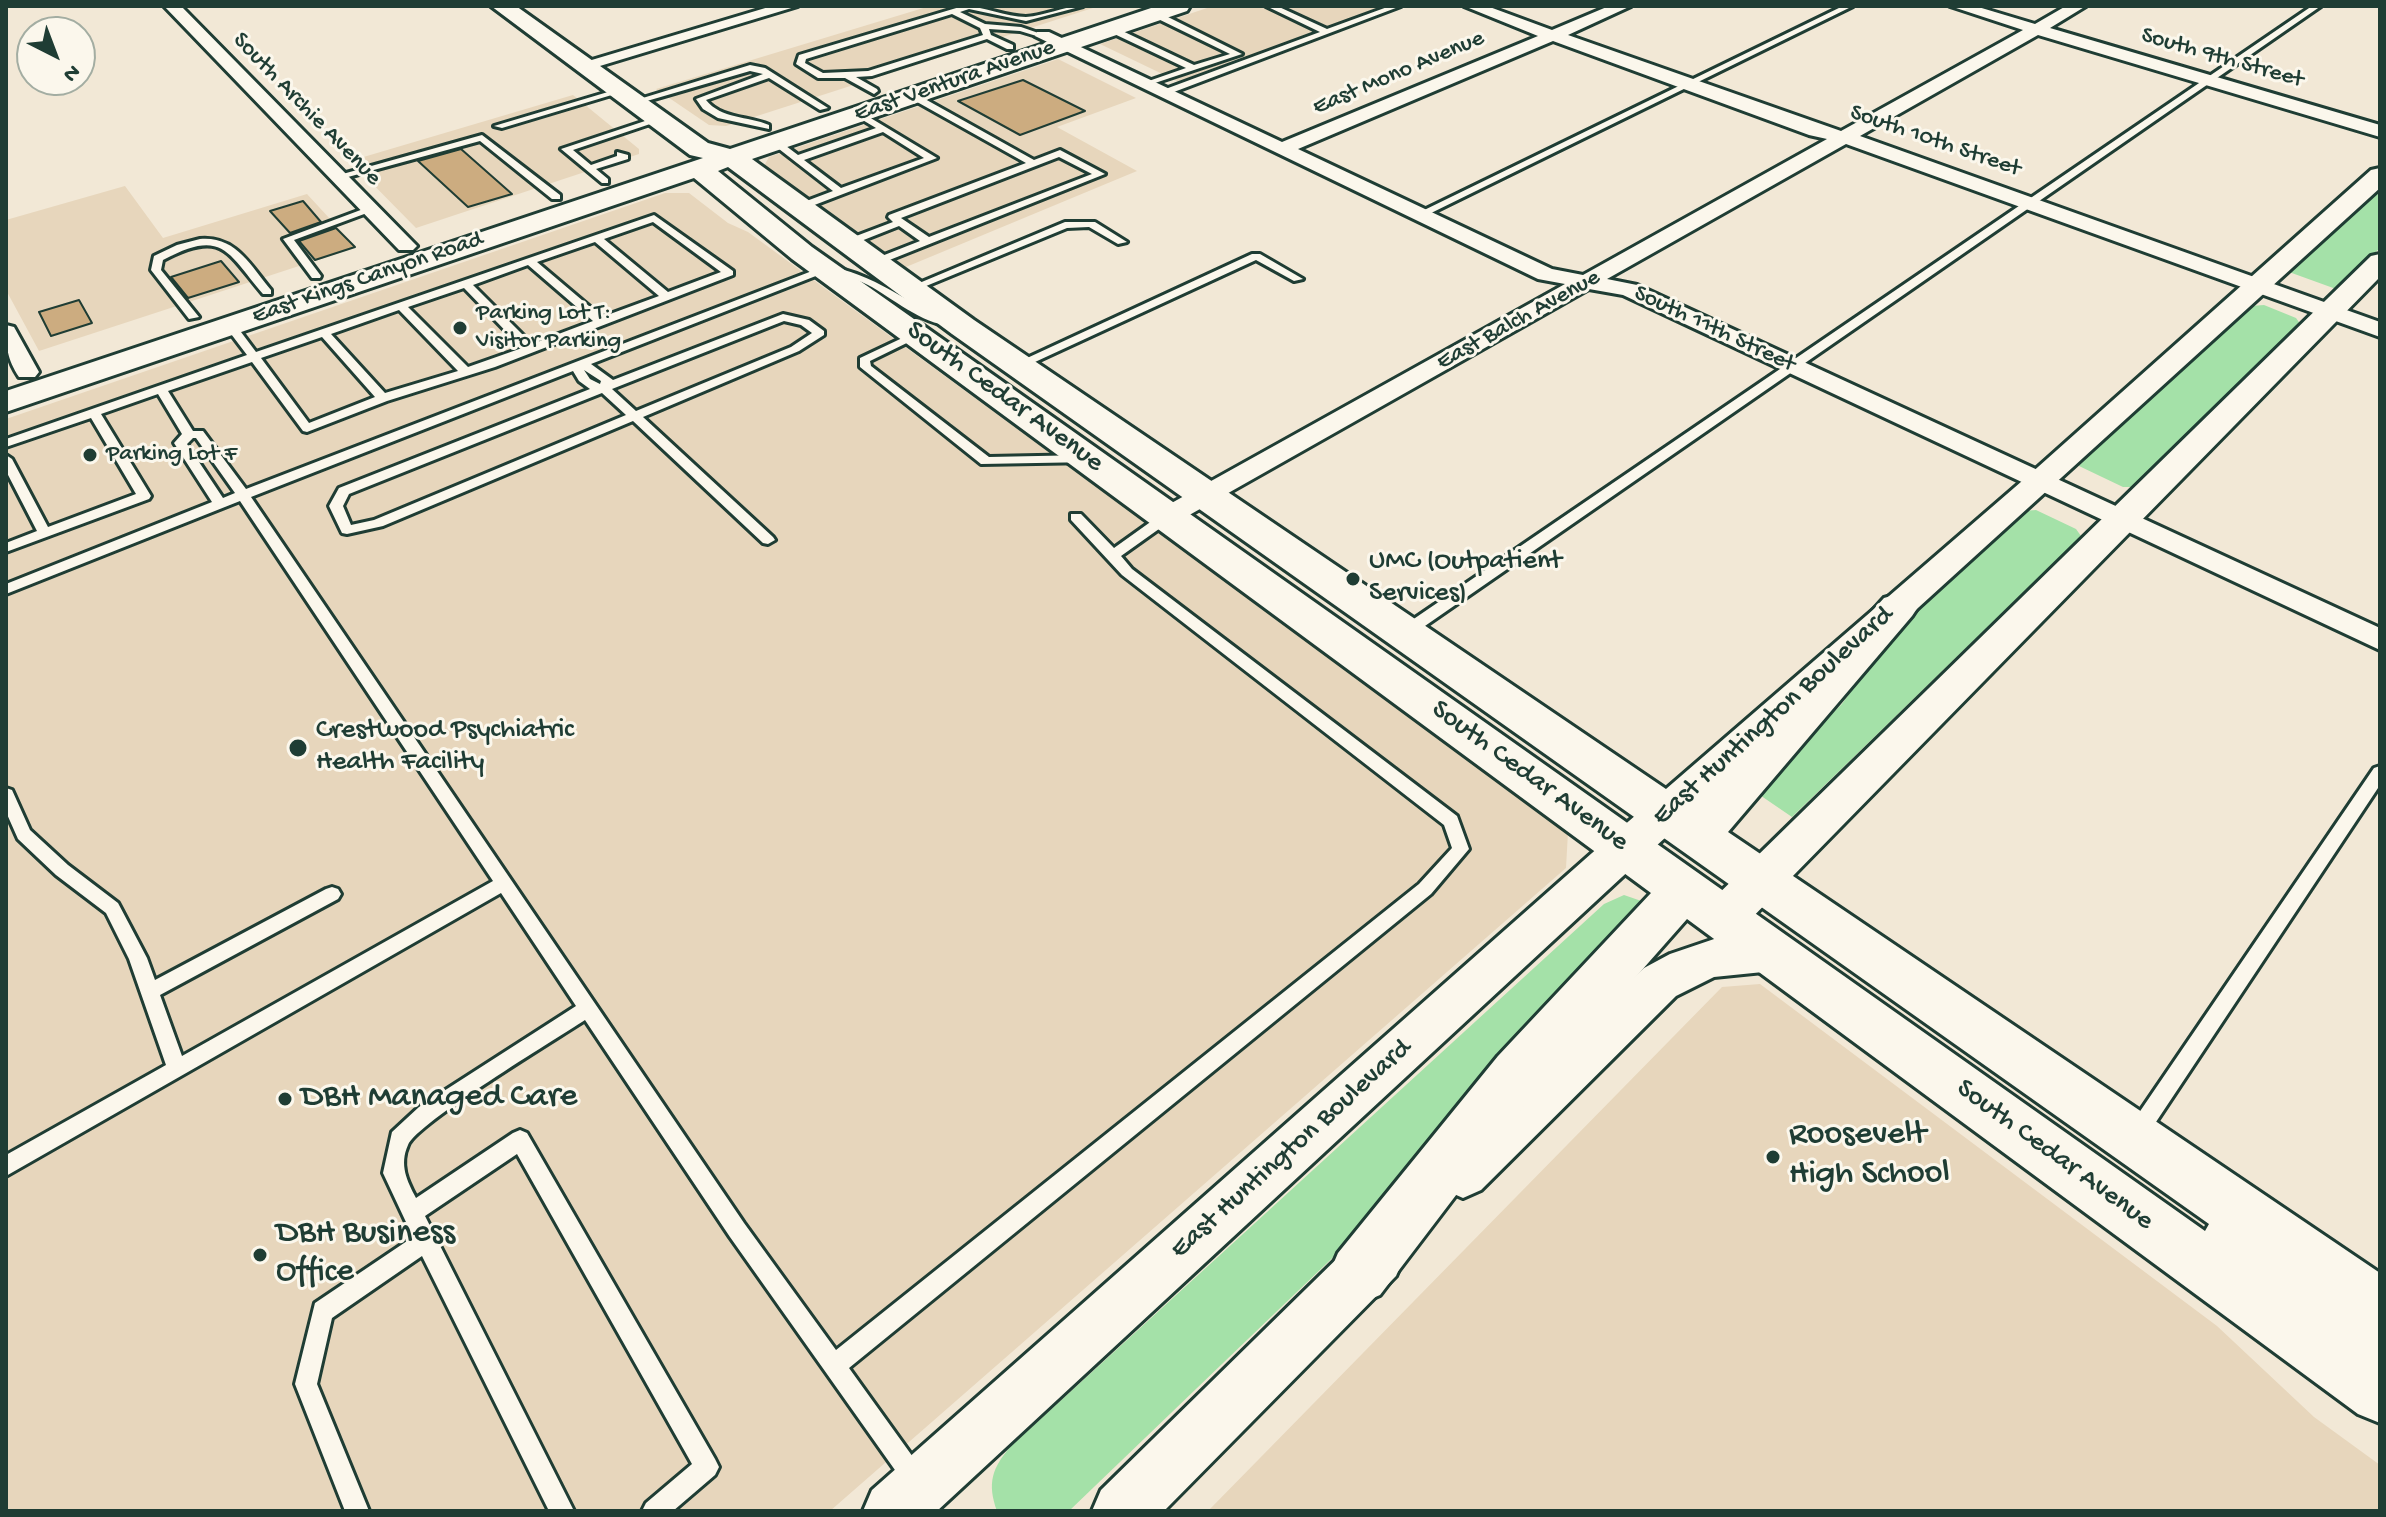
<!DOCTYPE html>
<style>
body{margin:0}
#map{position:relative;width:2386px;height:1517px;overflow:hidden;background:#f2e8d6;font-family:"Gochi Hand",sans-serif}
canvas{display:block}
.frame{position:absolute;inset:0;border:8px solid #1f3d34;pointer-events:none}
.north{position:absolute;left:16px;top:16px;width:80px;height:80px;box-sizing:border-box;background:#fbf7ec;border:2px solid #a3ada2;border-radius:50%;rotate:138deg;font-size:22px;font-weight:700;line-height:32px;text-align:center;color:#1f3d34}
.north::after{content:'';display:block;margin:auto;width:28px;height:36px;background:#1f3d34;clip-path:polygon(50% 0,100% 100%,50% 72%,0 100%)}
</style>
<div id="map">
<canvas width="2386" height="1517"></canvas>
<div class="frame"></div>
<div class="north">N</div>
</div>
<script>
const c = document.querySelector('canvas').getContext('2d');
c.lineJoin = 'round';
function paint(path, color) { c.fillStyle = color; c.fill(path, 'evenodd'); }
function trace(path, color, width, dash) { c.strokeStyle = color; c.lineWidth = width; c.lineCap = dash ? 'butt' : 'round'; c.setLineDash(dash || []); c.stroke(path); }
function drawText(font, color, halo, rows, align = 'center') {
  c.font = font + ' "Gochi Hand",sans-serif'; c.lineWidth = 6; c.setLineDash([]); c.textBaseline = 'middle'; c.strokeStyle = halo; c.fillStyle = color; for (const [text, x, y, turn = 0] of rows) {
    c.save(); c.translate(x, y); c.rotate((+turn || 0) * Math.PI / 180); c.textAlign = isNaN(turn) ? turn : align; if (halo) c.strokeText(text, 0, 0); c.fillText(text, 0, 0); c.restore();
  }
}
const built = new Path2D(`
 M930,6H1099L726,126L709,125L656,89Z
 M1213,6H1384L1179,82L1100,44Z
 M1058,59L1136,98L1057,127L1137,171L906,267L764,166L769,157Z
 M573,95L639,149V154L416,228L350,161Z
 M125,186L163,238L307,194L354,245L348,250L39,351L6,290V220Z
 M665,193H689L728,223L748,232L1568,832L1566,868L830,1511H6V419Z
 M1760,984L2217,1326L2314,1417L2380,1465V1511H1208L1722,987Z`);
const green = new Path2D(`
 M2380,188V248L2336,289L2289,272Z
 M2264,305L2296,318L2301,325L2133,487H2123L2079,466L2080,461L2251,306Z
 M2036,510L2076,529L2081,536L1792,817L1751,789L1841,705L1904,620L2024,511Z
 M1624,895L1650,904L1375,1217L1069,1511H997C987,1483 992,1468 1011,1446L1604,904Z`);
const building = new Path2D(`
 M1023,80L1085,111L1020,135L958,101Z
 M461,149L512,194L468,207L418,161Z
 M303,201L321,222L290,233L270,211Z
 M336,228L355,247L315,260L299,241Z
 M221,261L239,282L188,298L171,277Z
 M79,300L92,323L51,336L39,312Z`);
const service = new Path2D(`
 M963,6C984,6 1005,17 1026,17C1045,16 1063,6 1083,6L1026,21L969,9L960,12L985,24L1021,27L1047,36L1043,38L1020,31L989,29L991,35L1013,45V49H1007L987,39L872,76L856,77L877,89L878,91L874,94L845,78H818L796,64L799,55ZM952,14L980,28L983,35L868,71L823,73L805,63L806,59Z
 M1266,6H1277L1327,29L1390,6H1401L1166,95H1160V91L1320,32Z
 M1843,6H1853L1423,217L1414,215Z
 M2312,6H2321L1409,637H1399L1397,633L1399,629Z
 M1152,12H1158L1242,54L1143,87V83L1186,68L1108,31V27H1114L1194,65L1230,54L1152,16Z
 M750,65L765,68L828,108L820,110L769,78L706,100C721,119 748,116 769,125V129L718,118L703,109L696,99L763,74L750,71L640,103L633,101Z
 M618,89L625,91L502,128L494,126Z
 M910,94H916L1034,160L1060,150L1105,174L877,265H869V261L920,241L899,226L851,245H843V241L893,222L888,217L889,215L1026,163L910,98ZM1059,157L1092,174L929,237L901,218Z
 M859,111L937,158L804,209H796V205L833,191L770,142L778,140L798,155L876,128L856,116V112ZM883,132L924,158L841,188L804,160Z
 M657,117L665,119L573,150L591,165L617,156V152L628,155V159L596,169L608,179V183H602L561,149Z
 M482,135L560,195V199H552L480,141L337,180L332,177Z
 M366,208L375,210L294,240L321,276L320,278H312L283,239Z
 M654,215L733,271V275L495,367L387,401L307,432L303,431L252,362L168,391L193,431H203L246,489L825,266C873,272 908,305 952,321V325C926,327 891,297 868,285C854,278 841,274 826,272L591,364L613,380L783,314L809,320L824,331V335L799,351L643,417L773,537L775,540L768,544L763,543L633,421L383,526L347,534L342,533L329,506L339,488L590,389L579,381L573,371L251,497L744,1223L836,1350L1419,884L1452,848L1444,825L1122,575L1071,520V514H1081L1114,548L1163,513H1173V519L1121,556L1132,569L1457,816L1469,849L1431,894L849,1368L923,1471L927,1479L923,1487L915,1491L907,1487L730,1237L585,1020C556,1039 417,1123 408,1145C399,1165 407,1181 416,1198L513,1133L520,1130L527,1133L715,1459L719,1467L715,1475L673,1511H642L646,1503L692,1464L517,1154L425,1216L574,1511H549L422,1256L332,1318L317,1384L369,1511H345L295,1384L315,1303L413,1237L383,1173L392,1132L419,1107L576,1006L501,893L6,1176V1155L166,1065L129,959L106,913L56,875L18,839L6,812V788L12,790L30,830L68,865L118,903L147,958L155,980L326,889L332,887L338,889L341,894L338,899L160,995L182,1056L493,881L240,501L6,594V584L212,502L174,443L182,434L158,394L101,414L151,496L149,499L6,552V543L37,531L6,471V455L12,459L48,527L136,494L91,418L6,447V439L247,355L225,326L227,324H235L256,352ZM653,222L721,272L668,292L604,239ZM595,242L659,296L602,317L537,262ZM528,265L593,321L532,344L473,285ZM464,288L522,348L468,367L408,307ZM399,310L458,371L385,393L331,334ZM784,321L801,325L812,333L791,347L636,411L612,389ZM322,337L375,397L309,423L261,358ZM584,370L601,381L600,384L590,379ZM602,393L626,415L374,520L351,525L343,506L349,494ZM193,438H196L235,493L223,498L187,444Z
 M1065,222H1095L1127,242L1118,244L1089,227L1067,228L914,291L905,289Z
 M200,239C236,236 250,265 271,290V294H263C227,252 223,228 163,260L161,270L199,317L189,319L151,270L154,256L177,245Z
 M1252,254H1260L1303,279L1294,281L1256,260L1022,368L1018,369L1012,365Z
 M915,332L921,335L919,337L870,361L871,366L989,457L1087,455L1092,456V462L981,464L860,367V358Z
 M2380,766V785L2144,1140L2137,1142L2130,1140L2127,1133L2130,1126L2374,768Z`);
const minor = new Path2D(`
 M164,6H181L413,242L417,246L413,250H399Z
 M772,6H798L590,69L584,70L575,65Z
 M1464,6H1487L1552,30L1609,6H1631L1568,35L1841,131L2023,30L1950,6H1975L2035,24L2066,6H2086L2050,28L2380,125V137L2038,35L1860,136L2380,322V337L1846,144L1607,279L1637,285L2380,628V650L1623,295L1589,289L1177,522H1159L1155,516L1159,510L1565,284L1538,279L1035,36L1037,32H1049L1282,142L1538,36ZM1553,41L1809,135L1827,139L1583,275L1552,269L1298,149Z
 M6,325L14,327L39,372L35,377H19C7,359 6,346 6,325Z`);
const tertiary = new Path2D(`
 M2380,168V188L1622,877L937,1511H863L872,1490L1592,853L2029,475L2371,170Z
 M2380,254V277L1739,931L1725,936L1773,933L1789,938L1796,952L1789,966L1773,971L1714,977L1676,996L1481,1190L1463,1198L1445,1190L1437,1173L1445,1156L1644,968L1670,954L1723,936L1707,931L1701,918L1707,905L2371,256Z
 M1377,1230L1396,1238L1404,1257L1396,1276L1164,1511H1092L1101,1490L1358,1238Z`);
const secondary = new Path2D(`
 M491,6H516L708,143L730,149L1157,6H1190L1187,11L752,159L974,320L1694,808L1884,598L1898,594L1912,598L1918,607L1912,616L1728,832L2380,1273V1423L2358,1414L1687,919L1536,1090L1380,1295L1359,1304L1338,1295L1329,1274L1338,1253L1498,1056L1651,893L792,259L694,178L6,412V391L703,158L690,155ZM728,167L952,334L2209,1224L2205,1231L812,247L718,171Z`);
const markers = [
 [460,328,8,"#1f3d34"],
 [90,455,8,"#1f3d34"],
 [1353,579,8,"#1f3d34"],
 [298,748,10,"#1f3d34"],
 [285,1099,8,"#1f3d34"],
 [1773,1157,8,"#1f3d34"],
 [260,1255,8,"#1f3d34"]
];
const farStreetnames = [
 ["South 9th Street",2222,59,16],
 ["East Mono Avenue",1399,74,-23],
 ["East Ventura Avenue",955,82,-19],
 ["South Archie Avenue",306,110,46],
 ["South 10th Street",1935,142,19],
 ["East Kings Canyon Road",368,279,-19],
 ["East Balch Avenue",1519,321,-29],
 ["South 11th Street",1714,330,25]
];
const farPoinames = [
 ["Parking Lot T:",476,314],
 ["Visitor Parking",476,342],
 ["Parking Lot F",106,455]
];
const streetNames = [
 ["South Cedar Avenue",1004,398,36],
 ["East Huntington Boulevard",1774,717,-42],
 ["South Cedar Avenue",1529,777,36],
 ["East Huntington Boulevard",1292,1150,-42],
 ["South Cedar Avenue",2054,1156,36]
];
const poiNames = [
 ["UMC (Outpatient",1369,563],
 ["Services)",1369,595],
 ["Crestwood Psychiatric",316,732],
 ["Health Facility",316,764]
];
const nearPoinames = [
 ["DBH Managed Care",301,1099],
 ["Roosevelt",1789,1137],
 ["High School",1789,1176],
 ["DBH Business",276,1235],
 ["Office",276,1274]
];
paint(built, '#e7d6bc');
paint(green, '#a4e1a8');
paint(building, '#ccac80');
trace(building, '#1f3d34', 2);
trace(service, '#1f3d34', 6);
trace(minor, '#1f3d34', 6);
trace(tertiary, '#1f3d34', 6);
trace(secondary, '#1f3d34', 6);
paint(service, '#fbf7ec');
paint(minor, '#fbf7ec');
paint(tertiary, '#fbf7ec');
paint(secondary, '#fbf7ec');
for (const [x, y, r, color] of markers) { const dot = new Path2D(); dot.arc(x, y, r, 0, 2 * Math.PI); c.fillStyle = color; c.fill(dot); trace(dot, '#fbf7ec', 3); }
drawText('24px', '#1f3d34', '#fbf7ec', farStreetnames);
drawText('24px', '#1f3d34', '#fbf7ec', farPoinames, 'left');
drawText('28px', '#1f3d34', '#fbf7ec', streetNames);
drawText('28px', '#1f3d34', '#fbf7ec', poiNames, 'left');
drawText('34px', '#1f3d34', '#fbf7ec', nearPoinames, 'left');
</script>
